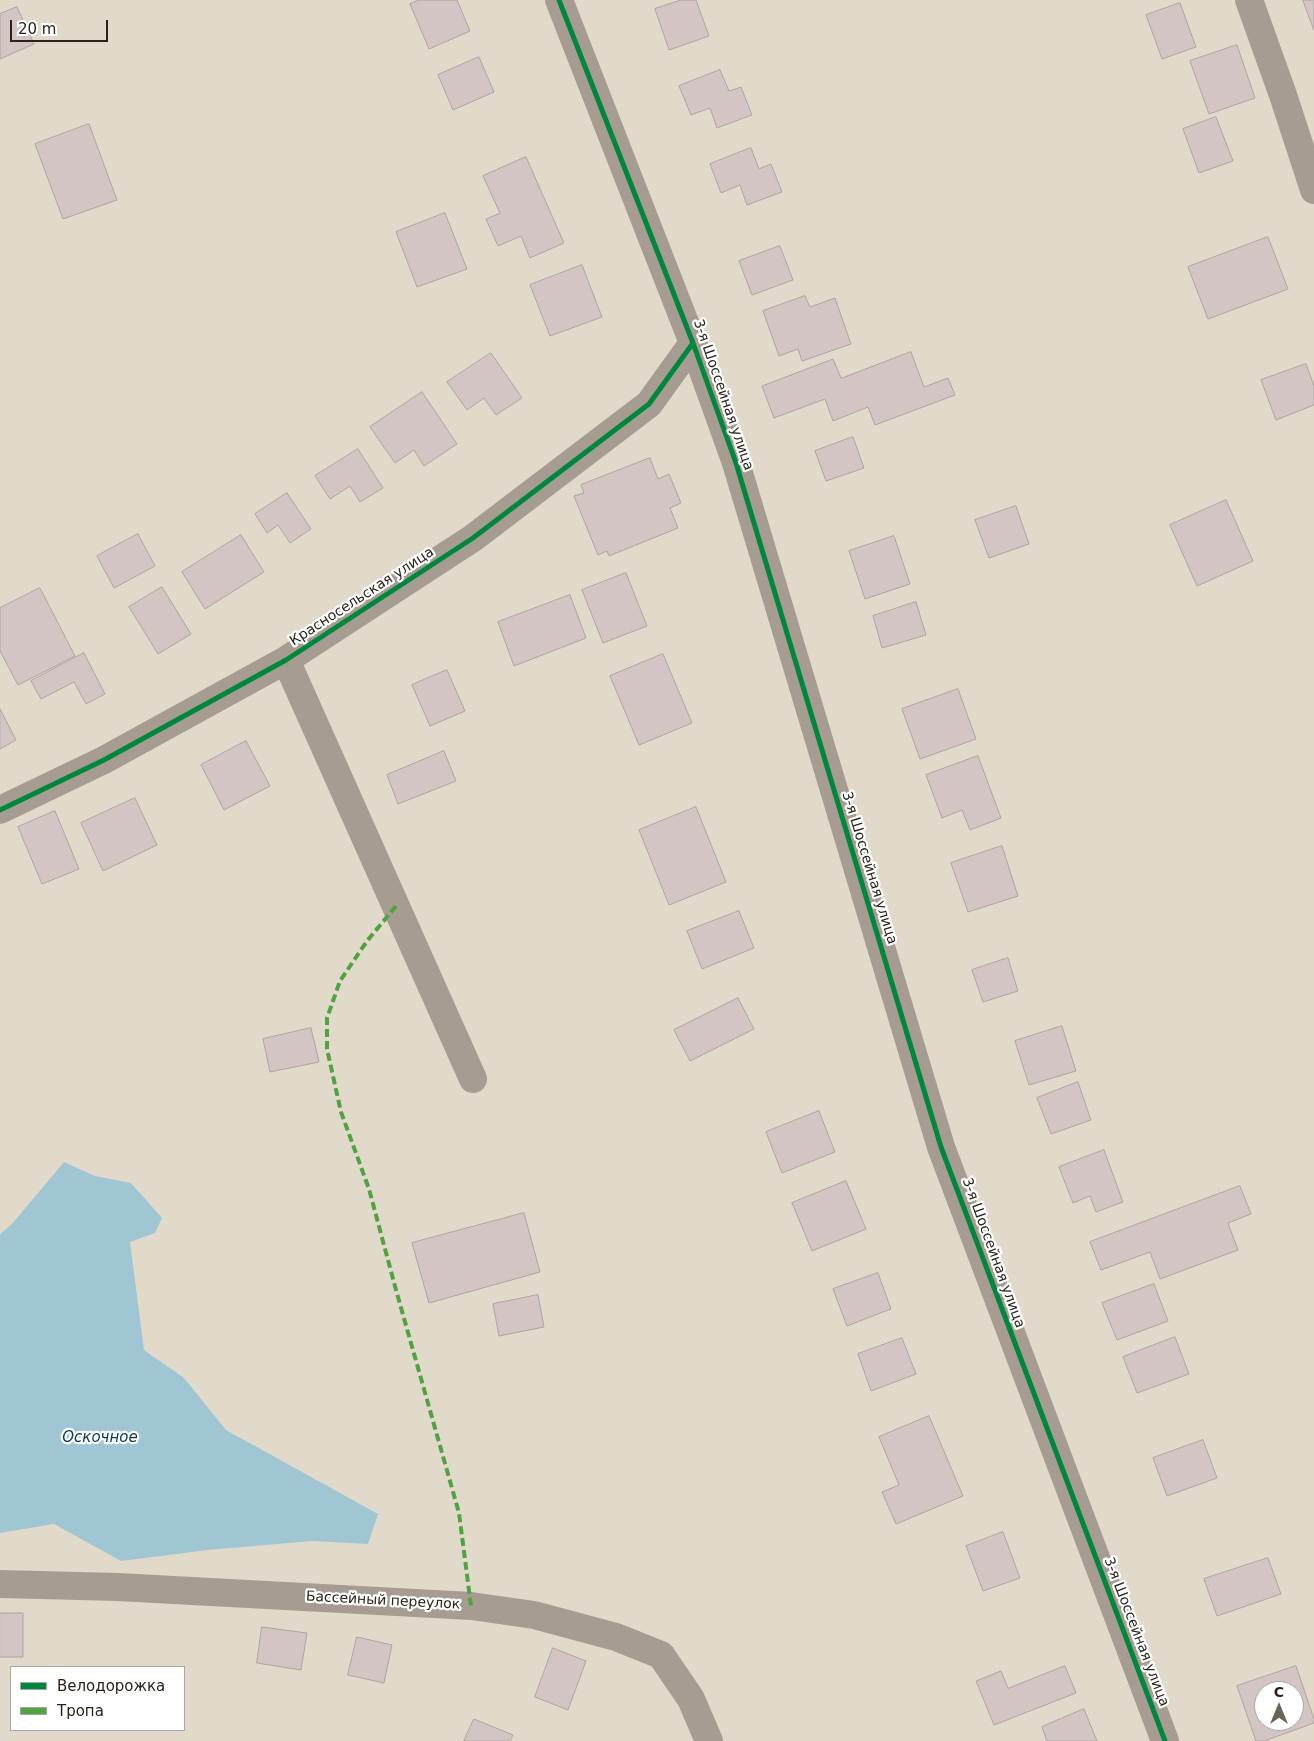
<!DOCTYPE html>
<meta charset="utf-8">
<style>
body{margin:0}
#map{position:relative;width:1314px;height:1741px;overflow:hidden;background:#e1dacb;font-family:"DejaVu Sans",sans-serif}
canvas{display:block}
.legend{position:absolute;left:10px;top:1666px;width:175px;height:65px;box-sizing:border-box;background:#fff;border:1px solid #a9a7a3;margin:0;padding:6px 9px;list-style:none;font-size:15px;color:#292419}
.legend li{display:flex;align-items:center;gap:10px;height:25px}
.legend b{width:25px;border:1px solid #a9a7a3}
.north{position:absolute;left:1254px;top:1681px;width:50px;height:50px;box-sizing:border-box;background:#fff;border:1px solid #a9a7a3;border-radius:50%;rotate:0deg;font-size:14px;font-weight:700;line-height:20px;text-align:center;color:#292419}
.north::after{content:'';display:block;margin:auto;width:18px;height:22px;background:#696457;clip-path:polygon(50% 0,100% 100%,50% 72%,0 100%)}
.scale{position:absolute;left:10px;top:20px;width:98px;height:22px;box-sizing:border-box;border:2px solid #292419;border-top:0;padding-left:6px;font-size:15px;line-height:18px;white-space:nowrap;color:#292419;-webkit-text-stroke:4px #fff;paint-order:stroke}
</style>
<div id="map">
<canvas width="1314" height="1741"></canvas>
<ul class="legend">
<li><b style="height:6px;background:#00873e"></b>Велодорожка</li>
<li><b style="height:6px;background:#51a340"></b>Тропа</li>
</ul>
<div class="north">С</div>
<div class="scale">20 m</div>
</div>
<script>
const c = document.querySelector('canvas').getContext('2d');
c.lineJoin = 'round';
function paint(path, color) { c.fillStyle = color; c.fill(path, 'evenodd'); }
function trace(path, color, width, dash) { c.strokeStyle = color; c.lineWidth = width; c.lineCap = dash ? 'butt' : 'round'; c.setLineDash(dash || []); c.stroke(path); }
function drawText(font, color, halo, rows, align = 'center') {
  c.font = font + ' "DejaVu Sans",sans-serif'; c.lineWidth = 4.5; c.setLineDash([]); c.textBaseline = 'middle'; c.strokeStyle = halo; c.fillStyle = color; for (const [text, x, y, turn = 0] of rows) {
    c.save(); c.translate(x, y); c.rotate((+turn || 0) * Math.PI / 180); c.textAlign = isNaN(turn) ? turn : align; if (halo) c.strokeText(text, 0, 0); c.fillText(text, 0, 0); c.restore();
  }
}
const water = new Path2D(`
 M64,1162L95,1176L131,1183L162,1218L155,1233L130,1242L144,1350L184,1378L226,1430L378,1514L368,1544L312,1541L208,1550L121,1561L54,1524L0,1533V1234L12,1224Z`);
const building = new Path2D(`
 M419,0H457L470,31L429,49L410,4Z
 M681,0H696L709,36L669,50L655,9Z
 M1303,0H1314V30Z
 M1180,3L1196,47L1162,59L1146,15Z
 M17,7L34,44L0,59V14Z
 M1237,45L1255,98L1209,114L1190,61Z
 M479,57L494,92L453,110L438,75Z
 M720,70L729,91L741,87L752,115L717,128L710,108L691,115L679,86Z
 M1216,117L1233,161L1199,173L1183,129Z
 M89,124L117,200L63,219L35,144Z
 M751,148L759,169L771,164L782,192L747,205L740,185L721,193L710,164Z
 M526,157L564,243L530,258L521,236L498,246L486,219L500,213L483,176Z
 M445,213L467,269L417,287L396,232Z
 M1268,237L1288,289L1208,319L1188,267Z
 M780,246L793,280L752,295L739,261Z
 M582,265L602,317L550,336L530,285Z
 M805,296L810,307L835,298L851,344L802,361L798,349L779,356L763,311Z
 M911,352L924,387L948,378L955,395L875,425L868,407L833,421L825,399L774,418L762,386L833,359L841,378Z
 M491,353L522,398L496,415L484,398L467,410L447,382Z
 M1306,364L1314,386V405L1276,420L1261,380Z
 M422,392L457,444L424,466L414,450L395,463L370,427Z
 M853,437L864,468L826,481L815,451Z
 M358,449L383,488L360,502L350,486L330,499L315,476Z
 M650,458L658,479L669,474L681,503L670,508L678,528L609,556L607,551L598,555L574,496L584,493L581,485Z
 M287,493L311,529L290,543L278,525L267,533L255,514Z
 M1226,500L1253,561L1197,586L1170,525Z
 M1016,506L1029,544L989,558L975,520Z
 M138,534L155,566L114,588L97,556Z
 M241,535L264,572L205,609L182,572Z
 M894,536L910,584L865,599L849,551Z
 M626,573L647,626L603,643L582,590Z
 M162,587L191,634L158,654L129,607Z
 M40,588L75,656L18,685L0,651V608Z
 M570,595L586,638L514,666L498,622Z
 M916,602L926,635L882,648L873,616Z
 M84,653L105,694L86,704L74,682L41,699L31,681Z
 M663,654L692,723L639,745L610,676Z
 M447,670L465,711L430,726L412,685Z
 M958,689L976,739L920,759L902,709Z
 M0,709L16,740L0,749Z
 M246,741L270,786L224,810L201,765Z
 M444,751L456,781L398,804L387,775Z
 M978,756L1001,818L970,830L962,810L942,818L926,775Z
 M135,798L157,845L103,871L81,823Z
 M696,807L726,882L669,905L639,830Z
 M55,811L79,869L42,884L18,827Z
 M1002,846L1018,896L968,912L951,863Z
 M739,911L754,948L702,969L687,931Z
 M1008,958L1018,991L983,1002L972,970Z
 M738,998L754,1029L690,1061L674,1030Z
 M1062,1026L1076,1071L1029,1085L1015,1041Z
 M311,1028L319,1062L270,1072L263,1039Z
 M1078,1082L1091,1120L1051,1134L1037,1098Z
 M819,1111L835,1152L782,1173L766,1132Z
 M1104,1150L1123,1202L1096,1212L1090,1196L1073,1203L1059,1167Z
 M846,1181L866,1229L812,1251L792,1203Z
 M1240,1186L1251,1214L1228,1223L1238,1250L1160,1279L1150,1252L1101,1270L1090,1242Z
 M524,1213L540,1272L429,1303L412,1243Z
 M878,1273L891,1309L847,1326L833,1289Z
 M1154,1284L1168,1321L1117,1340L1102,1303Z
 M538,1295L544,1327L499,1336L493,1304Z
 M1175,1337L1189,1374L1137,1393L1123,1357Z
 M902,1338L916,1374L871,1391L858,1354Z
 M929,1416L963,1496L896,1524L882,1492L899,1485L879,1437Z
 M1203,1440L1217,1478L1167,1496L1153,1458Z
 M1003,1532L1020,1578L983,1591L966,1546Z
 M1268,1558L1281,1594L1217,1616L1204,1579Z
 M0,1613H23V1657H0Z
 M262,1627L307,1633L301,1670L257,1663Z
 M357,1637L392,1645L384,1683L348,1675Z
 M553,1648L586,1661L568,1710L535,1697Z
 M1065,1666L1076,1693L994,1725L976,1681L1001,1671L1008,1688Z
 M1296,1666L1314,1719V1723L1264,1741H1256L1237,1686ZM1264,1691H1294V1721H1264Z
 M1084,1709L1097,1741H1047L1042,1727Z
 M474,1719L513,1735L510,1741H464Z`);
const street = new Path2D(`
 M559,0L693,343L736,463L941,1147L1165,1741
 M1249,0L1283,95L1314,190
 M286,660L473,1079
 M0,810L104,760L286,660L473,538L649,404L693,343
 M0,1584L118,1587L471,1606L534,1615L616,1637L661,1655L691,1699L709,1741`);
const quiet = new Path2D(`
 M396,906L367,941L340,981L327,1018V1049L341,1112L369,1189L396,1290L459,1513L471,1606`);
const cycleway = new Path2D(`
 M559,0L693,343L736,463L941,1147L1165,1741
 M0,810L104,760L286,660L473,538L649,404L693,343`);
const streetNames = [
 ["3-я Шоссейная улица",723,395,71],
 ["Красносельская улица",362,597,-33],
 ["3-я Шоссейная улица",869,868,73],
 ["3-я Шоссейная улица",993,1253,70],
 ["Бассейный переулок",383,1601,3],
 ["3-я Шоссейная улица",1136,1632,69]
];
const waterNames = [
 ["Оскочное",100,1438]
];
paint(water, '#a1c6d3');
paint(building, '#d2c5c3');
trace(building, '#ada4a0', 1);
trace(street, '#a79c91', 28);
trace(quiet, '#51a340', 4, [8, 4]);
trace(cycleway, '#00873e', 5);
drawText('14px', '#292419', '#fff', streetNames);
drawText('italic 15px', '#06394c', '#fff', waterNames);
</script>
